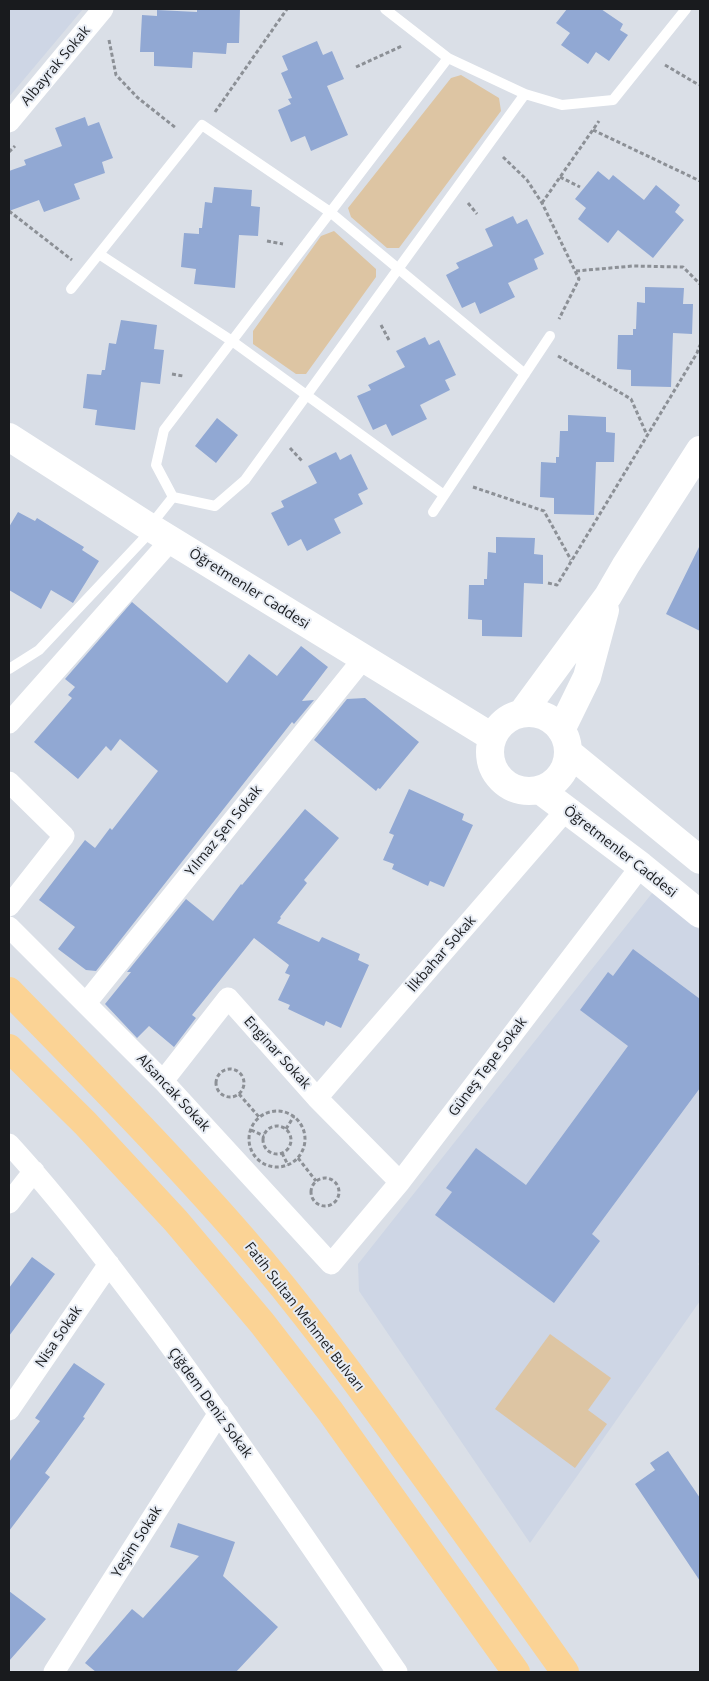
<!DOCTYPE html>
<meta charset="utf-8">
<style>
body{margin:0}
#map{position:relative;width:709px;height:1681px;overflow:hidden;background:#dadfe7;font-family:"Open Sans",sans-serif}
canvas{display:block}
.frame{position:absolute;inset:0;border:10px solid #191b1e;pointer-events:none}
</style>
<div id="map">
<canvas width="709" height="1681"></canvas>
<div class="frame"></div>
</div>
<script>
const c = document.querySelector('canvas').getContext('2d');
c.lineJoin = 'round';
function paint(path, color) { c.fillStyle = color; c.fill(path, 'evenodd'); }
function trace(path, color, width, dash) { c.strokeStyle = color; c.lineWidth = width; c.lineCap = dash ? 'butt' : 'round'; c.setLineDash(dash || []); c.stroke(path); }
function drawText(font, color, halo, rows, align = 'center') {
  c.font = font + ' "Open Sans",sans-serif'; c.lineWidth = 4; c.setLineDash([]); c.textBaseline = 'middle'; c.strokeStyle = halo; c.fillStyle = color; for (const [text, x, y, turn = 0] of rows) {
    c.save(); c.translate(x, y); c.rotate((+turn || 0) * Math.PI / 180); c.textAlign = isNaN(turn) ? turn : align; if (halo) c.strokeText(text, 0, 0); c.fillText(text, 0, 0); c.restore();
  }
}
const built = new Path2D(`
 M9,9H83L9,97Z
 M653,892L700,930V1262L698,1264L700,1267V1301L530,1543L359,1291L358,1264Z`);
const green = new Path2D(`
 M461,75L499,98L501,111L399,248H387L351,217L348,208L451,78Z
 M334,231L376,269V277L306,374H296L253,344V331L321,236Z
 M550,1334L611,1378L588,1410L607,1424L575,1468L495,1409Z`);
const building = new Path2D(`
 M197,9H240L239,43H227L226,54L193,52L192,68L154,66V52H140L142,15L157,16V10L197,12Z
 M567,9H601L623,24L620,30L628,35L609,61L596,52L588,64L561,45L570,33L556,23Z
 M317,41L323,55L332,51L344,79L327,86L348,135L311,151L305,136L291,142L278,110L291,104L288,99L292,98L281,73L288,70L282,56Z
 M85,117L88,126L99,122L113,158L102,162L105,173L74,184L80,199L44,212L39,200L9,211V171L26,165L24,160L62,146L55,128Z
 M598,171L609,180L613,175L644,200L656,185L680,205L675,212L684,220L653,258L618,230L608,243L578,219L586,208L575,199Z
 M214,187L252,190L251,206L260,207L258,236L239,235L235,288L194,284L196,269L181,267L184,233L199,234V228H202L205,202L212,203Z
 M513,216L517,224L527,219L544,254L534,259L538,269L508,283L515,297L480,314L475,302L462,308L446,275L459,268L456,263L493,246L485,229Z
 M645,287L684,288L683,304H693L692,334L673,333L671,387L631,386V370L617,369L618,335H633V329H636L637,302L645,303Z
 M121,320L157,325L154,349L164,350L160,384L141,382L135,430L95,425L97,410L83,408L87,374L101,375L102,370H105L109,343L116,344Z
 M425,337L429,345L439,340L456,375L445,380L450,390L420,405L427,419L392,436L386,424L373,430L357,396L371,390L368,385L405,367L396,351Z
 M568,415L606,417V432L615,433L614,462H596L594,515L554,514V498L540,497L541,462L556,463V457H559L560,431H568Z
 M217,418L238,435L216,463L195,446Z
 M336,452L340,460L351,454L368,489L358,494L363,504L334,519L341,533L307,551L301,539L288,546L271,513L284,507L281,501L317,483L308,466Z
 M18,512L35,521L37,518L84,547L82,550L99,561L73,603L51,590L41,609L9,590V527Z
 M496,537L535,538L534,554L543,555V584L524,583L522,637L482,636V620L468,619L469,585H484V579H487L488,552L496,553Z
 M700,545V631L666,614Z
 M132,602L227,683L249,654L277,676L301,646L328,667L302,701L314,700L294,724L292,722L96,971L86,970L58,949L75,927L39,900L85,840L95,848L110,828L112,830L158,771L120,739L111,751L106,746L78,779L34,742L72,698L68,695L75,687L65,679Z
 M365,698L419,742L380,789L378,788L376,791L314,740L347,699Z
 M409,789L464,814L462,820L473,825L444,887L430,881L428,886L392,869L394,864L383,860L394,835L389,833Z
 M305,809L339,838L304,880L307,883L280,917L281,918L277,923L319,942L322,937L360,954L358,960L369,965L341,1028L326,1021L324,1026L288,1009L290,1005L278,1000L290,975L285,973L289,965L254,938L192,1015L196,1018L174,1047L149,1026L137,1038L105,1004L131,972H127L186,899L213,921L241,884L242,885Z
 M633,949L700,999V1088L592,1234L600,1241L554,1303L435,1215L452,1192L446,1188L476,1148L526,1185L628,1046L580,1010L608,972L613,976Z
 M32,1257L55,1274L9,1336V1288Z
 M74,1363L105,1384L83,1417L85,1418L45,1473L50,1477L9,1531V1462L40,1421L35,1418Z
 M668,1451L700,1498V1581L635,1484L655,1470L650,1463Z
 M178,1523L235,1542L223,1576L278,1627L236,1672H96L85,1663L132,1609L143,1618L199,1556L170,1547Z
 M9,1591L46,1619L9,1661Z`);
const path = new Path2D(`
 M109,40L116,75L138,98L176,128
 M665,65L699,85
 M356,67L402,46
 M215,112L287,9
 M593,130L700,181
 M9,152L15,146
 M503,157L527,180L542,203L579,279L559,319
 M560,177L580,187
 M468,203L477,214
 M542,203L599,121
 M9,211L72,260
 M267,241L283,244
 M576,271L633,266L683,267L700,284
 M381,325L390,342
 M558,356L631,399L647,435
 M172,374L183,376
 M290,448L302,461
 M473,487L544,511L571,560
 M548,583L557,585L697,353L700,345
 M216 1083a14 14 0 1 1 28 0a14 14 0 1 1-28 0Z
 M239,1094L259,1117
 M249 1139a28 28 0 1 1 56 0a28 28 0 1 1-56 0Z
 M263 1140a14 14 0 1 1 28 0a14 14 0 1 1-28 0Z
 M286,1129L294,1116
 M251,1130L264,1136
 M282,1153L288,1165
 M298,1158L316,1181
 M311 1192a14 14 0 1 1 28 0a14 14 0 1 1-28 0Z`);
const lane = new Path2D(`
 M385,9L448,58L525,94L562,105L613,100L686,9
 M448,58L164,430L156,465L173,497L215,506L245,480L525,94
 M99,254L232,341L444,495
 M71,289L202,125L330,212L525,374
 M433,512L550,336
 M150,526L173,497
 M9,669L39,650L152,530`);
const street = new Path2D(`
 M9,122L103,9
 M9,723L171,540
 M9,782L64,836L9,906
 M9,927L163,1081L331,1264L400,1182L641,866
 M86,1003L363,659
 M163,1081L228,998L317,1098L400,1182
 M317,1098L566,810
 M9,1144C63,1203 112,1268 160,1332C242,1444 319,1558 397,1672
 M9,1203L34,1171
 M9,1410L109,1264
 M54,1672L219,1413`);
const secondary = new Path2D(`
 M9,437L143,523L492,737
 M522,713L608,596L626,565L700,450
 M490 752a39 39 0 1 1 78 0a39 39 0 1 1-78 0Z
 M561,730L587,677L605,610
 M568,752L700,860
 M540,790L641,866L700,914`);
const primary = new Path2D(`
 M9,991C88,1072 168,1153 243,1239C301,1306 353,1377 405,1449C459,1523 512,1597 565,1672
 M9,1048L85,1123L176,1221L262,1323L330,1411L516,1672`);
const streetNames = [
 ["Albayrak Sokak",56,66,-50],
 ["Öğretmenler Caddesi",249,589,32],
 ["Yılmaz Şen Sokak",224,831,-51],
 ["Öğretmenler Caddesi",620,852,38],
 ["İlkbahar Sokak",442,954,-49],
 ["Enginar Sokak",277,1053,48],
 ["Güneş Tepe Sokak",488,1067,-53],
 ["Alsancak Sokak",173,1093,47],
 ["Fatih Sultan Mehmet Bulvarı",304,1317,52],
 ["Nisa Sokak",59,1337,-56],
 ["Çiğdem Deniz Sokak",210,1403,54],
 ["Yeşim Sokak",137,1542,-58]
];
paint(built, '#ced6e5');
paint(green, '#ddc5a3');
paint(building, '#91a8d3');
trace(path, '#8c9096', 3, [4, 2.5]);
trace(lane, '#fff', 10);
trace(street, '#fff', 21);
trace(secondary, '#fff', 28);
trace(primary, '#fbd395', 28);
drawText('14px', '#191b1e', '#e7ecf4', streetNames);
</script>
